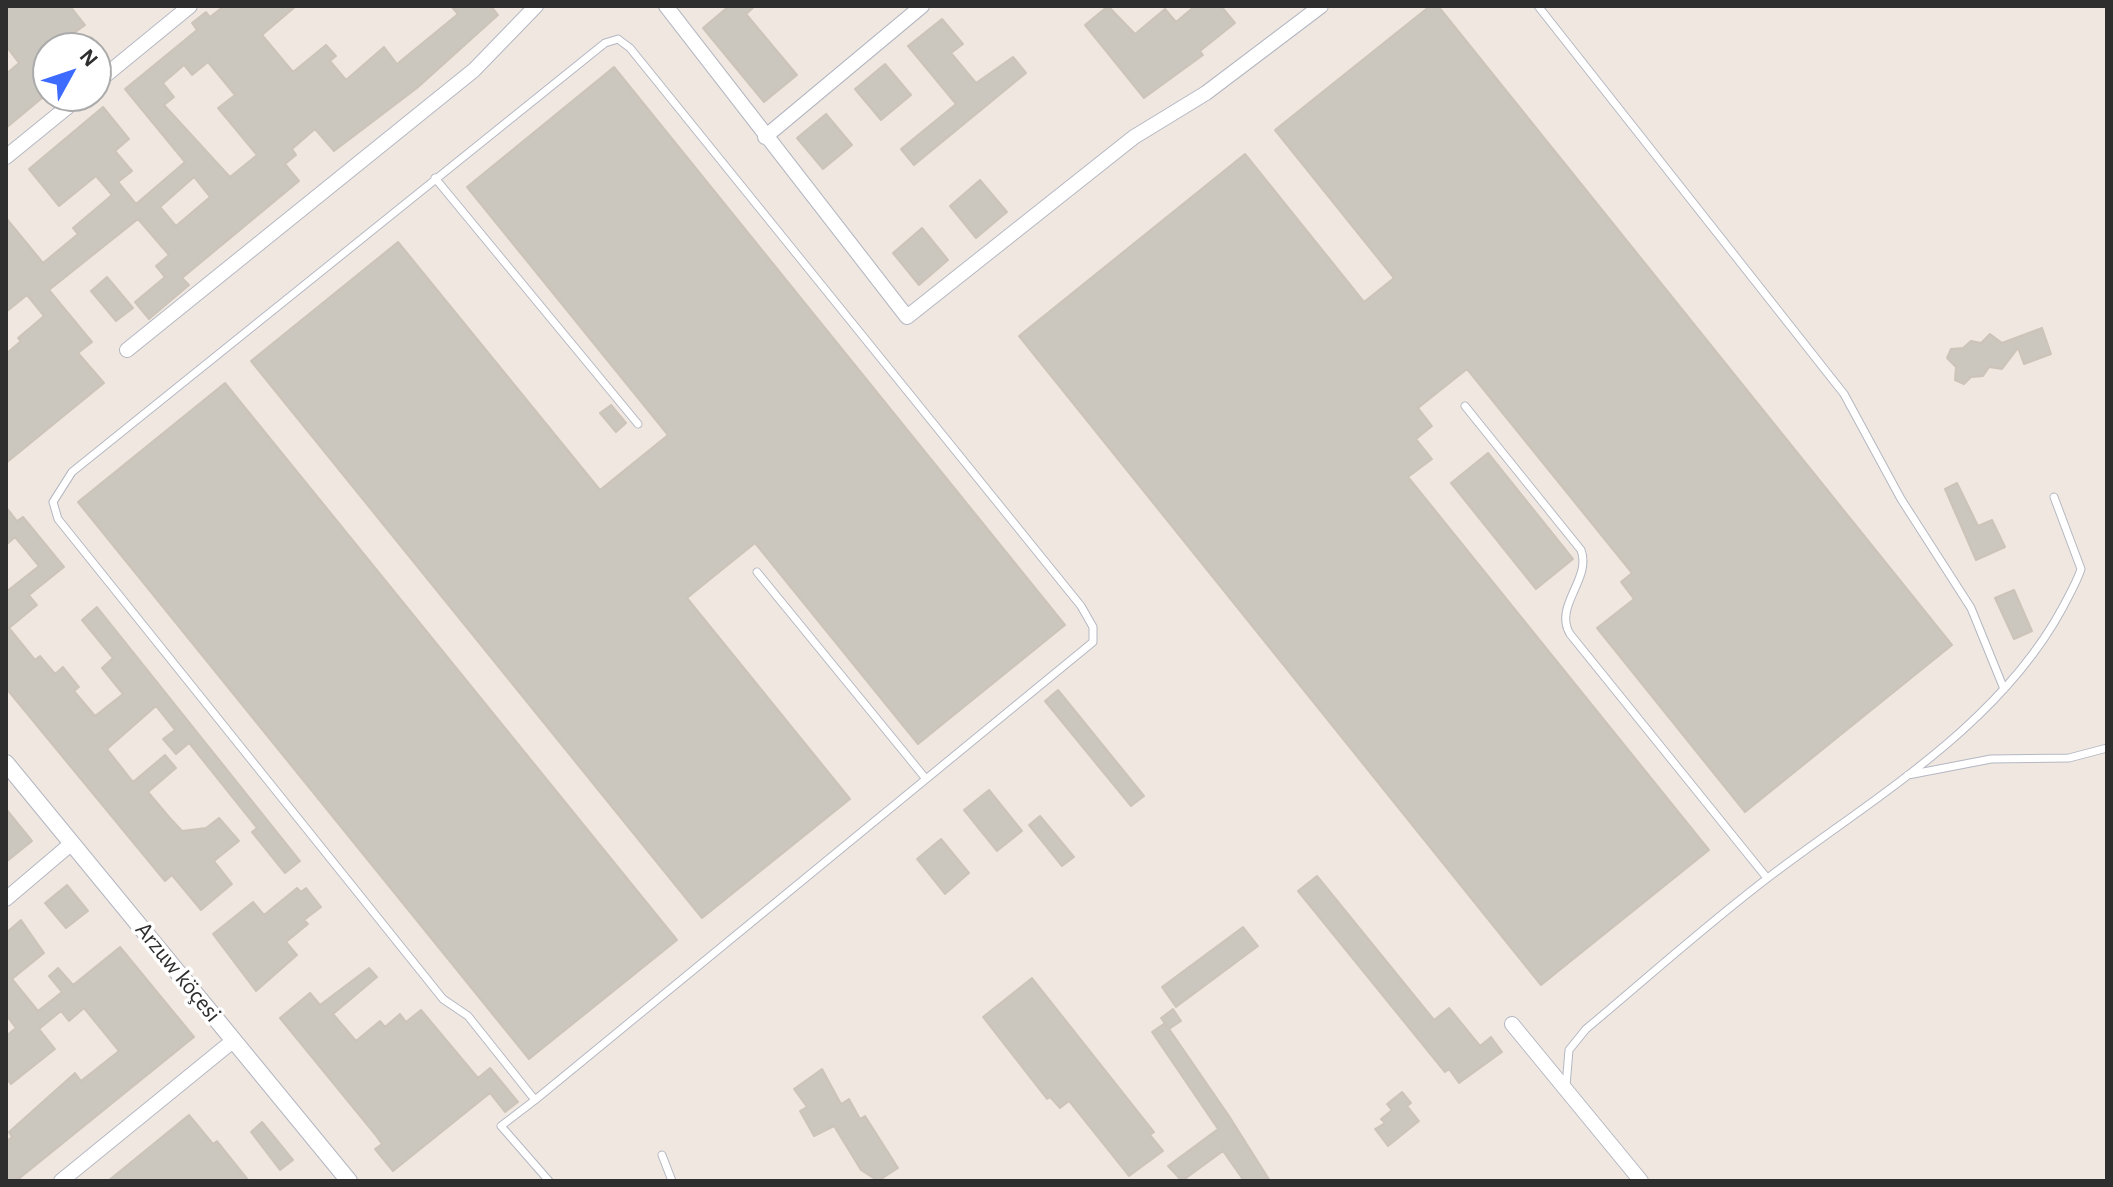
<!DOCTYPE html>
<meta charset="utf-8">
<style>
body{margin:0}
#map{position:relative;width:2113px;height:1187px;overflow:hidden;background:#f0e8e0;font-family:"Alegreya Sans",sans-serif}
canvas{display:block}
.frame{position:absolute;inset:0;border:8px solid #2e2e2e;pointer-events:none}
.north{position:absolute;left:32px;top:32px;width:80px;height:80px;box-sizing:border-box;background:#fff;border:2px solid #ababab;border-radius:50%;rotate:50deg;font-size:22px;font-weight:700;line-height:32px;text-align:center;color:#2e2e2e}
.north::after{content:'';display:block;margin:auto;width:28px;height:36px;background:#3d6bff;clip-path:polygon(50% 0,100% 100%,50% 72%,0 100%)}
</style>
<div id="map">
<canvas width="2113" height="1187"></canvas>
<div class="frame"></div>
<div class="north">N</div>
</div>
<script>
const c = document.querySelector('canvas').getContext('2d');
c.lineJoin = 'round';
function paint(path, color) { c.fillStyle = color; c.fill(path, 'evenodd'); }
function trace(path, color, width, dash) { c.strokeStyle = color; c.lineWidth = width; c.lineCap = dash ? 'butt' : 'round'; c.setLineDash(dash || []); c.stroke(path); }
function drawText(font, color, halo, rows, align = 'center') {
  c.font = font + ' "Alegreya Sans",sans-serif'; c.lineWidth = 7; c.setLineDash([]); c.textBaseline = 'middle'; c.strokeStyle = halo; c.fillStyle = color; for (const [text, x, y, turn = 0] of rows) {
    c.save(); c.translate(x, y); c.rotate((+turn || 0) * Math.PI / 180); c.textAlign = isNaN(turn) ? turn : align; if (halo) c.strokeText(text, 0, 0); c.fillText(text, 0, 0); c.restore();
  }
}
const building = new Path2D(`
 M6,6H70L85,25L74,33L86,48H48V93L6,128V74L19,63L6,46Z
 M224,6H296L262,35L293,72L326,45L336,56L330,61L346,80L384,47L397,64L458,14L451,6H491L498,15L417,88L334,151L315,129L292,149L296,155L285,164L299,181L182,278L189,285L149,319L135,302L165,277L156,266L169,255L138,219L49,290L92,342L78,353L104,383L6,463V354L21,341L18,338L44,316L27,295L6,312V218L43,263L78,234L73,228L112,195L96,176L59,206L29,169L103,107L129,139L115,151L132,171L118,182L136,204L185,162L125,89L197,30L192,23L206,12L210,17ZM208,62L235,95L218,108L257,155L230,177L164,105L174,97L163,83L184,65L192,75ZM194,177L210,197L176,226L160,207Z
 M729,6H755L746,14L797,75L764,102L703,28Z
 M1108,6L1135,34L1165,9L1176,22L1195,6H1221L1235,23L1200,51L1203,55L1144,98L1085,25Z
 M1430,6H1438L1952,645L1745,812L1597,628L1634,599L1621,582L1632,573L1467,369L1418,408L1432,426L1416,439L1432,459L1408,477L1709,850L1541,985L1019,336L1245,154L1364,302L1394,278L1275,130Z
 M942,19L963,44L951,53L976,83L1013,57L1026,73L914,165L901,149L956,104L908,46Z
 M885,64L911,95L881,120L855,89Z
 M614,67L1065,625L918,744L755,543L687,598L850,799L702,918L251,361L398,242L600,490L668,435L467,187Z
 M826,114L852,145L823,169L797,138Z
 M980,180L1007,212L976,238L950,206Z
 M922,228L948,260L919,285L893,253Z
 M107,277L133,308L116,321L91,291Z
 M2042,328L2051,354L2024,364L2018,348L2002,369L1989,367L1983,376L1971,377L1964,384L1955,380L1956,367L1947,358L1951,349L1963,348L1971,341L1981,343L1990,334L2002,343Z
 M225,383L677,940L529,1059L78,502Z
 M611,405L626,423L616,432L600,413Z
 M1488,453L1573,559L1536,589L1451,483Z
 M1957,483L1978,526L1992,520L2005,547L1976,560L1945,489Z
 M6,507L17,521L23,517L64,567L29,595L37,605L9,628L35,660L40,656L55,674L63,667L79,687L74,691L95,716L123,694L102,668L113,658L82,620L97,607L300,861L285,873L252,832L257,828L189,743L176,754L163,739L175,730L156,706L107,749L133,782L165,755L176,768L148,792L169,817L182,831L206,828L219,818L239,841L214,861L232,884L201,910L172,875L165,881L6,688V592L39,566L15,537L6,545Z
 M2014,590L2032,631L2014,639L1995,598Z
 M1058,690L1144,796L1131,806L1045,701Z
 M989,790L1022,831L997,851L964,810Z
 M6,809L32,841L6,862Z
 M1040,816L1074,857L1062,866L1029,825Z
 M941,839L969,873L945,894L917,859Z
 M1317,876L1434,1020L1449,1008L1480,1046L1491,1037L1502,1052L1459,1083L1449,1069L1445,1072L1298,891Z
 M67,885L88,911L66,928L45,903Z
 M297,888L301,892L306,888L321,907L304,920L308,924L286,942L297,955L256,991L213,934L253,902L264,915Z
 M21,920L44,953L12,979L38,1011L62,992L49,976L58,968L73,985L120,947L194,1037L16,1181H6V1142L12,1137L9,1132L75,1073L81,1081L119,1051L84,1008L69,1021L61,1011L39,1029L55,1049L11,1084L6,1078V1036L16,1028L6,1015V933Z
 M1243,927L1258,946L1176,1007L1162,987Z
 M369,968L377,977L333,1014L356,1041L380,1021L385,1027L400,1014L406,1022L421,1010L478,1078L490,1068L518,1102L505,1112L490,1093L393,1171L375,1149L382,1144L374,1133L280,1018L310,993L320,1005Z
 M1032,978L1154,1132L1150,1135L1163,1151L1129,1176L1069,1101L1060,1108L1050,1097L1047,1099L983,1017Z
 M1173,1009L1181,1021L1169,1029L1161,1018Z
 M1165,1023L1229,1116L1270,1181H1244L1223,1151L1182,1181L1168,1166L1218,1129L1152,1032Z
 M822,1069L841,1104L849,1099L860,1119L865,1116L898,1168L878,1181L861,1170L834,1126L814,1136L800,1111L807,1107L794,1089Z
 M1402,1092L1411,1103L1407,1106L1419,1121L1388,1146L1375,1129L1385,1123L1381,1119L1392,1110L1387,1104Z
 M189,1115L213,1144L217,1141L249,1181H108Z
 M262,1122L293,1160L280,1170L251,1132Z`);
const service = new Path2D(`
 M1538,6L1844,394L1901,499L1971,608L2004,689
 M435,178L638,424
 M1465,406L1581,550C1592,579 1553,606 1570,634L1767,878
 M757,572L926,779
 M1908,775L1991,759L2069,758L2107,748
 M1566,1086L1569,1050L1586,1029C1647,978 1706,925 1769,877C1873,798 1999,726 2063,607C2069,595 2077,582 2081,569L2054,497
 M535,1100L468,1016L443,999L58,519L53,502L72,472L605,43L618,39L630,48L1081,606L1093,627V642L535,1100L501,1126L549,1181
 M662,1155L672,1181`);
const minor = new Path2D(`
 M666,6L907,317L1134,137L1206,93L1321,6
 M96,83L190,6
 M765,137L922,6
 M6,157L81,96
 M127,350L474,70L536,6
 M6,899L72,843
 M1512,1024L1641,1181
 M61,1181L234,1040`);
const tertiary = new Path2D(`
 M6,763L349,1181`);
const streetNames = [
 ["Arzuw köçesi",178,972,51]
];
paint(building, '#cbc6be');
trace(building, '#ccc4b9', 2);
trace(service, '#b4b7c2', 9);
trace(minor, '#b4b7c2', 16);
trace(tertiary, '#b4b7c2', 18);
trace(service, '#fff', 7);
trace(minor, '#fff', 14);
trace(tertiary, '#fff', 16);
drawText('24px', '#2e2e2e', '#fff', streetNames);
</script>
